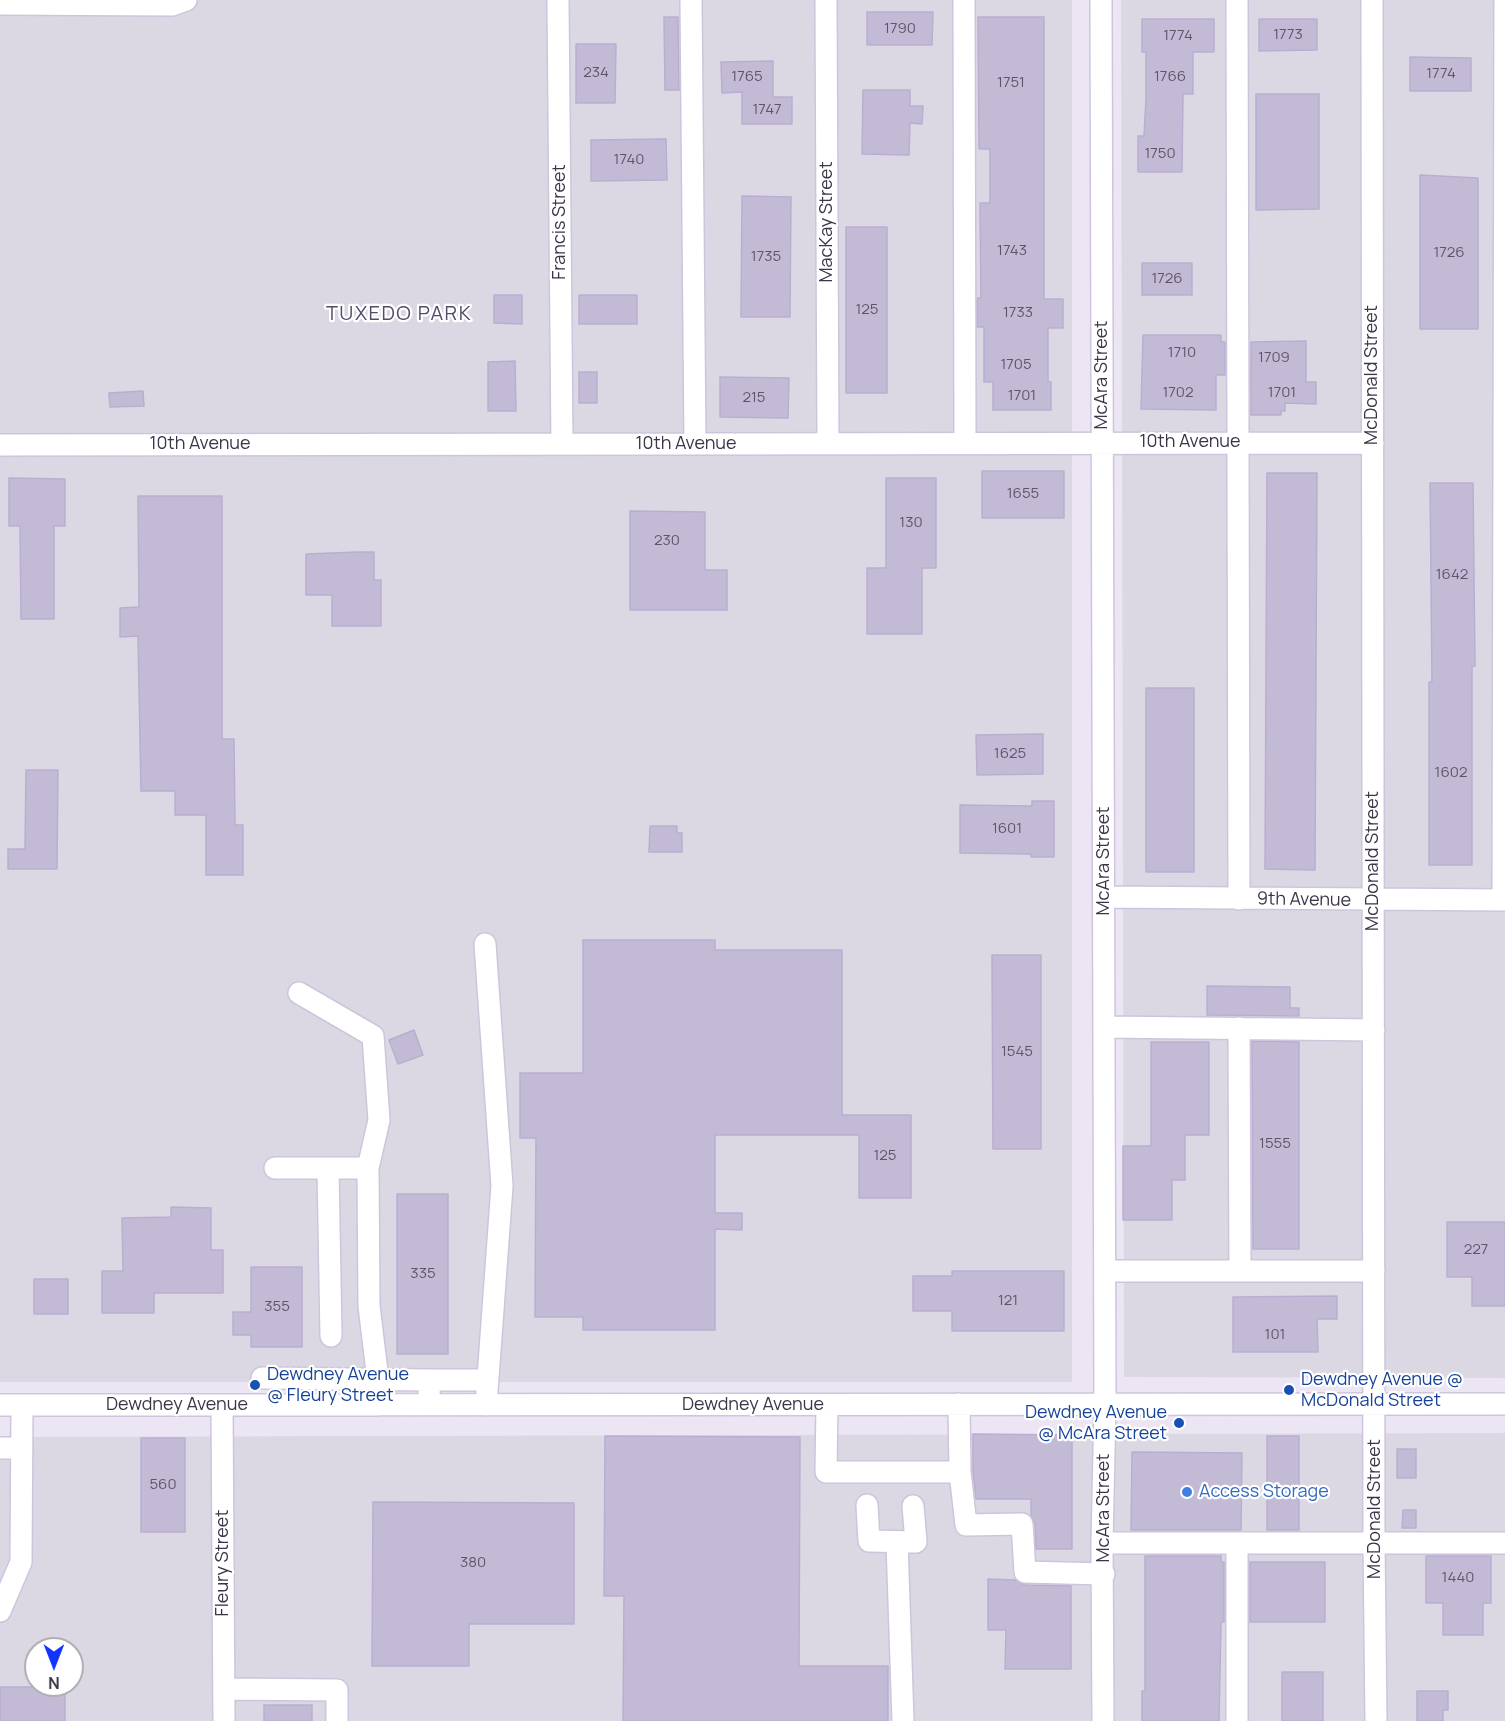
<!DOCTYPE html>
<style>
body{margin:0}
#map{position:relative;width:1505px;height:1721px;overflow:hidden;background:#ece6f4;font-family:Manrope,sans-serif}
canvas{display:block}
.north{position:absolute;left:24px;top:1637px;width:60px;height:60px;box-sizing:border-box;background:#fff;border:2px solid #b1aeb5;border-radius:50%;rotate:180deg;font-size:16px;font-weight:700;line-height:24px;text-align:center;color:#3b3547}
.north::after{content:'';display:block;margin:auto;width:21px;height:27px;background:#1234ff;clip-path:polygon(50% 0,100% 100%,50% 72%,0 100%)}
</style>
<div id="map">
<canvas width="1505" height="1721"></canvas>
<div class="north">N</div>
</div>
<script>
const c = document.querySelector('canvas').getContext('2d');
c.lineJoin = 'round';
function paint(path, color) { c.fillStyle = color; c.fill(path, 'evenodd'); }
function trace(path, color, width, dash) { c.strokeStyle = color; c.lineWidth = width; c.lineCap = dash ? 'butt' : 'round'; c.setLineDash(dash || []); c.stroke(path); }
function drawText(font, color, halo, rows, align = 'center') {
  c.font = font + ' Manrope,sans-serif'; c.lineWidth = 4.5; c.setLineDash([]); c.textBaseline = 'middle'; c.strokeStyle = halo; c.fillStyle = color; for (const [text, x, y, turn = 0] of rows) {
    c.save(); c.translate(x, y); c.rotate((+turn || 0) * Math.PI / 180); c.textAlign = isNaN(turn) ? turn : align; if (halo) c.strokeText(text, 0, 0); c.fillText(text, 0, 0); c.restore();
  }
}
const industrial = new Path2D(`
 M0,0H1072V1382H0Z
 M1121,0H1505V1378L1124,1377Z
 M1505,1433V1721H0V1437ZM36,1649H72V1685H36Z`);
const building = new Path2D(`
 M867,12H933L932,45H867Z
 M664,17H678L679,90H665Z
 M978,17H1044V299H1063V328H1048V382H1051V410H993V382H984V327H977V298H981L980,203H990V149H979Z
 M1142,19H1214V52H1193V94H1183L1182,172H1138V136H1144L1146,98V52H1142Z
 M1259,19H1317V50L1259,51Z
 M576,44H616L615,103H576Z
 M1410,57L1471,58V91H1410Z
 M773,61V97H792V124H742V92L722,93L721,62Z
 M863,90H910V106H923L922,124L910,123L909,155L862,154Z
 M1256,94H1319V209L1256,210Z
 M666,139L667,180L591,181V140Z
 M1420,175L1478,178V329H1420Z
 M742,196L791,197L790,317H741Z
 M846,227H887V393H846Z
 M1142,263H1192V295H1142Z
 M494,295H522V324L494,323Z
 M579,295H637V324H579Z
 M1143,335H1221V342H1225V375H1216V410L1141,409Z
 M1306,341V382H1316V404L1285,403V411H1281V415H1251V342Z
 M515,361L516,411H488V362Z
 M579,372H597V403H579Z
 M720,377L789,378L788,418L720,417Z
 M143,391L144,406L110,407L109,393Z
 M982,471H1064V518H982Z
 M1267,473H1317L1315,870L1265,869Z
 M9,478L65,479V526H54V619H21L20,526H9Z
 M886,478H936V568H922V634H867V568H886Z
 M1430,483H1473L1475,666H1472V865H1429V682H1432Z
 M138,496H222V739H234L235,825H243V875H206V815H175V791H141L138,636L120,637V608L139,607Z
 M630,511L705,512V570H727V610H630Z
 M358,552H374V580H381V626H332V595H306V554Z
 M1146,688H1194V872H1146Z
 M1043,734V774L977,775L976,735Z
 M26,770H58L57,869H8V849H25Z
 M1032,801H1054V857H1031V854L960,853V805L1032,806Z
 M650,826H677V833H682V852H649Z
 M583,940H715V950H842V1115H911V1198H859V1135H715V1213H742V1230L715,1229V1330H583V1317H535L536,1138H520V1073H583Z
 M992,955H1041V1149H993Z
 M1207,986L1290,987V1008H1299V1016L1207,1015Z
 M414,1030L423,1055L398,1064L389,1040Z
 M1252,1041L1299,1042V1249H1253Z
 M1151,1042H1209V1135H1185V1180H1172V1220H1123V1146H1151Z
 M397,1194H448V1354H397Z
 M171,1207L211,1208V1250H223V1293H154V1313H102V1271H123L122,1218L171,1217Z
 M1447,1222H1505V1306H1472V1277H1447Z
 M251,1267H302V1347H251V1335H233V1312H251Z
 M952,1271H1064V1331H952V1311H913V1276H952Z
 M34,1279H68V1314H34Z
 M1337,1296V1319H1317L1318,1352H1233V1297Z
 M973,1434L1072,1435V1549H1036L1035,1523L1031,1515V1499H976L973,1471Z
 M605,1436L800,1437L799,1666H888V1721H623L624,1596H604Z
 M1267,1436H1299V1530H1267Z
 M141,1438H185V1532H141Z
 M1397,1449H1416V1478H1397Z
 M1132,1452L1242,1453L1241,1530H1131Z
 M373,1502L574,1503V1624H469V1666H372Z
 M1403,1510H1416V1528H1402Z
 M1145,1556H1221V1562H1224V1622H1221L1219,1721H1142V1691H1145Z
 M1426,1556H1491V1603H1483V1635H1443V1603H1426Z
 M1250,1562H1325V1622H1250Z
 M988,1579L1015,1580L1025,1585L1071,1586V1669H1005L1006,1630H988Z
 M1282,1672H1323V1721H1282Z
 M0,1687H65V1721H0Z
 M1417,1691H1448V1710H1443V1721H1417Z
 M264,1705H312V1721H264Z`);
const minor = new Path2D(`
 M558,0L562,444
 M691,0L695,443
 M826,0L828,443
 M964,0L965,443
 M1101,0L1105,1404L1102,1543L1103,1721
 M1237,0L1239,899
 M1372,0L1374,1544L1376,1721
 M0,4L172,5L186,0
 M0,445L1373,443
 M1104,897L1505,900
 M1503,900L1505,0
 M485,944L502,1186L486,1405
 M299,993L373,1036L379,1120L368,1168
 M1104,1027L1374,1030
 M1239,1028L1240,1271
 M275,1168H368L369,1306L378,1380V1405
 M328,1169L331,1336
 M1105,1271H1374
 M262,1378L430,1380
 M429,1394L430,1380H487
 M0,1405L1505,1404
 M222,1405L224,1721
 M827,1405L826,1472H960L959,1404
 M0,1448H22
 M960,1472L966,1525L1022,1524L1025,1572L1104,1574
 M867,1505L869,1541L916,1542L913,1506
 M897,1542L903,1721
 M1102,1543H1505
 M1237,1543V1721
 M0,1611L21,1562L22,1405
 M224,1689L337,1690V1721`);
const markers = [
 [255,1385,6,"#1a4fb4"],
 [1289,1390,6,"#1a4fb4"],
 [1179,1423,6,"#1a4fb4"],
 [1187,1492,6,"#3f7fe0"]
];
const numberNames = [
 ["1790",900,29],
 ["1773",1288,35],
 ["1774",1178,36],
 ["234",596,73],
 ["1774",1441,74],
 ["1765",747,77],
 ["1766",1170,77],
 ["1751",1011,83],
 ["1747",767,110],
 ["1750",1160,154],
 ["1740",629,160],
 ["1743",1012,251],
 ["1726",1449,253],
 ["1735",766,257],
 ["1726",1167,279],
 ["125",867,310],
 ["1733",1018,313],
 ["1710",1182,353],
 ["1709",1274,358],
 ["1705",1016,365],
 ["1702",1178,393],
 ["1701",1282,393],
 ["1701",1022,396],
 ["215",754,398],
 ["1655",1023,494],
 ["130",911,523],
 ["230",667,541],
 ["1642",1452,575],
 ["1625",1010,754],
 ["1602",1451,773],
 ["1601",1007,829],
 ["1545",1017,1052],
 ["1555",1275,1144],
 ["125",885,1156],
 ["227",1476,1250],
 ["335",423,1274],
 ["121",1008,1301],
 ["355",277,1307],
 ["101",1275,1335],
 ["560",163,1485],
 ["380",473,1563],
 ["1440",1458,1578]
];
const streetNames = [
 ["Francis Street",560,222,-90],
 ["MacKay Street",827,222,-90],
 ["McAra Street",1102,375,-90],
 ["McDonald Street",1372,375,-90],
 ["10th Avenue",1190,442],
 ["10th Avenue",200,444],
 ["10th Avenue",686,444],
 ["McAra Street",1104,861,-90],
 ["McDonald Street",1373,861,-90],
 ["9th Avenue",1304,900,1],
 ["Dewdney Avenue",177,1405],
 ["Dewdney Avenue",753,1405],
 ["McAra Street",1104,1508,-90],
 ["McDonald Street",1375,1509,-90],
 ["Fleury Street",223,1563,-90]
];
const transitNames = [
 ["Dewdney Avenue",267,1375],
 ["@ Fleury Street",267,1396],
 ["Dewdney Avenue @",1301,1380],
 ["McDonald Street",1301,1401],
 ["Dewdney Avenue",1167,1413,"right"],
 ["@ McAra Street",1167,1434,"right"]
];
const shopNames = [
 ["Access Storage",1199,1492]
];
const neighbourhoodNames = [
 ["TUXEDO PARK",399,314]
];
paint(industrial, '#dbd8e3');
paint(building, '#c3bbd6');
trace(building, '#b9aed1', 1.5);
trace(minor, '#cec5dd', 24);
trace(minor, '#fff', 21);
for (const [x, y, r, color] of markers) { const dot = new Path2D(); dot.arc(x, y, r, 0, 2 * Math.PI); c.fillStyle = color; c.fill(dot); trace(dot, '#fff', 2); }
drawText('15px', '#5d566b', null, numberNames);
drawText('18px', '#3b3547', '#fff', streetNames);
drawText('18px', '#164399', '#fff', transitNames, 'left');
drawText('18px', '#366cbe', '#fff', shopNames, 'left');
c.letterSpacing = '1.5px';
drawText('20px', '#554c6a', '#fff', neighbourhoodNames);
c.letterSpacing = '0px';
</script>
